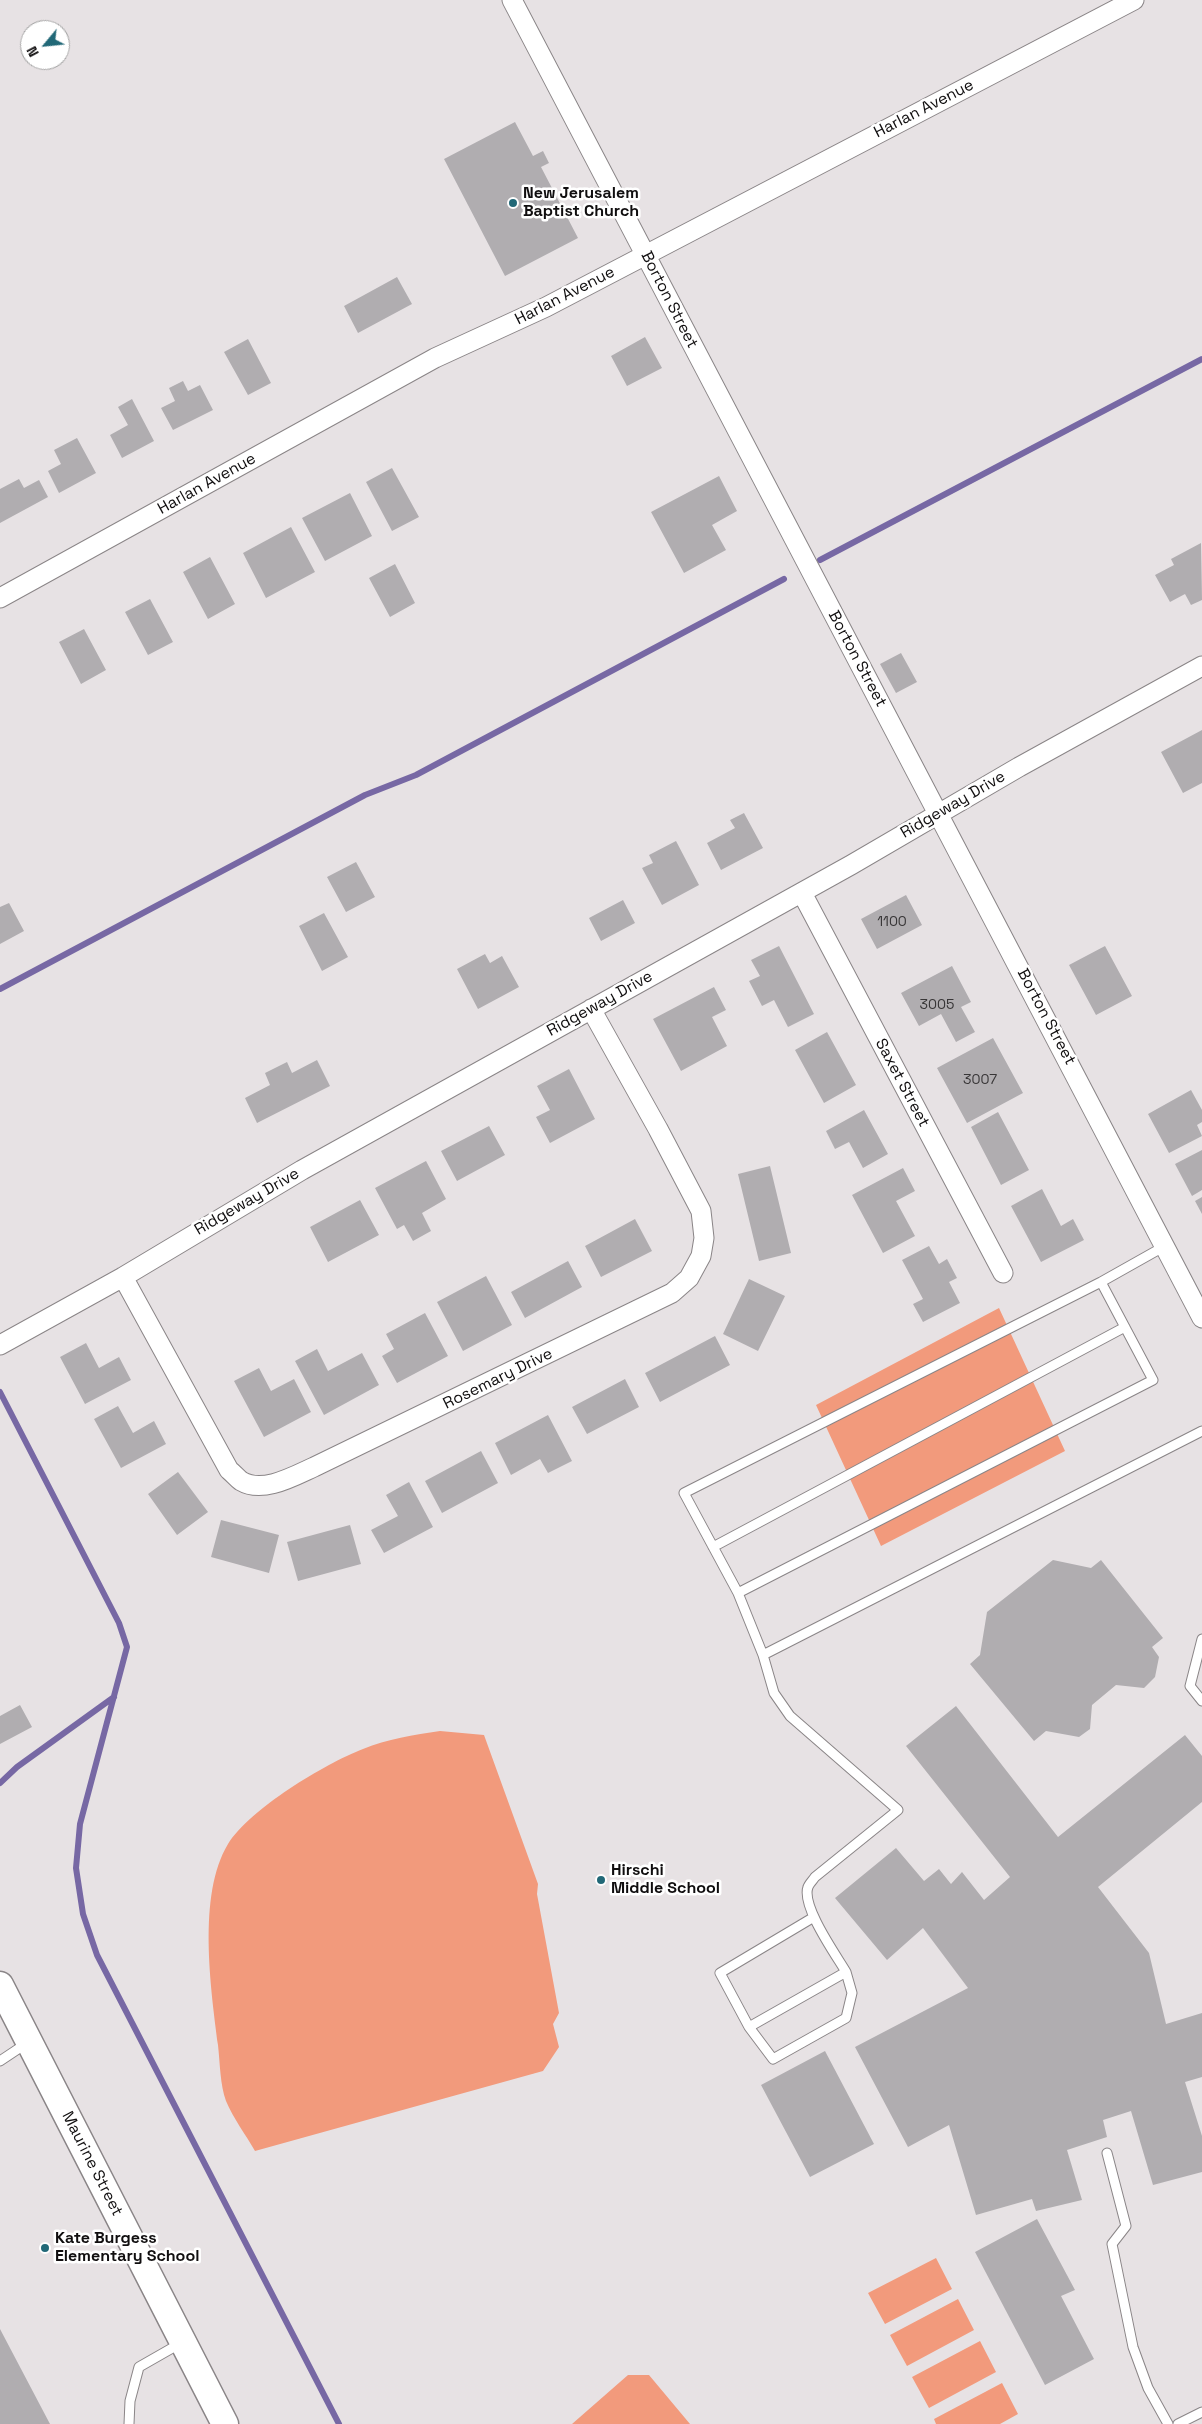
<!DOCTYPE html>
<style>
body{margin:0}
#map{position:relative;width:1202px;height:2424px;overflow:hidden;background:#e7e2e4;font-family:"Space Grotesk",sans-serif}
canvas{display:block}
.north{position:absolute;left:20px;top:20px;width:50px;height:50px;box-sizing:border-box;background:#fff;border:1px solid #9f9f9f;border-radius:50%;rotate:242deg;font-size:14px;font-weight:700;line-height:20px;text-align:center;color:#100e0f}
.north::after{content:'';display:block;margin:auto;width:18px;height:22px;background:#216877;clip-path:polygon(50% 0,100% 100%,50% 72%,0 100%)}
</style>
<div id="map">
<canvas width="1202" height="2424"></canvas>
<div class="north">N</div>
</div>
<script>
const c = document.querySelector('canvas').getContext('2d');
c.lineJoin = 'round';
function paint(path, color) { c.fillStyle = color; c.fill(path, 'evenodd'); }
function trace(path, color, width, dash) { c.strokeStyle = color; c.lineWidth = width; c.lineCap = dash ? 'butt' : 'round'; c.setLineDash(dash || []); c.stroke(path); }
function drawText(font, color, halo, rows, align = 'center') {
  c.font = font + ' "Space Grotesk",sans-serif'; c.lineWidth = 5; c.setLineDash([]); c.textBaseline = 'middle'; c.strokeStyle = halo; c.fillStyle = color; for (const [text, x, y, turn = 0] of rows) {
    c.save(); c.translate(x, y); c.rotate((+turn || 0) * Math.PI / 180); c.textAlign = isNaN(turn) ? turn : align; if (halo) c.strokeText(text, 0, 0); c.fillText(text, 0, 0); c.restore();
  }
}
const green = new Path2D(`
 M999,1308L1065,1451L881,1546L816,1405Z
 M440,1731L484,1735L538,1884L537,1894L559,2013L553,2024L559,2047L543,2071L255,2151C246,2135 233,2118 226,2101C220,2085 220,2063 218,2045C211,1989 197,1895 228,1844C250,1809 324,1764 363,1749C387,1739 414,1735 440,1731Z
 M936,2258L952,2289L885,2324L868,2293Z
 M958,2299L974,2330L907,2366L890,2335Z
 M980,2341L996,2372L929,2408L912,2377Z
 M628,2375H649L690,2424H572Z
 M1002,2383L1018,2414L1000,2424H936L934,2419Z`);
const stream = new Path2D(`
 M820,560L1202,359
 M0,989L365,795L416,775L784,579
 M0,1392L119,1623L127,1647L80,1824L76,1868L83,1914L97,1955L339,2424
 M0,1783L17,1767L114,1697`);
const building = new Path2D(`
 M515,122L533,156L543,151L549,163L541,167L578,238L505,276L444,159Z
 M397,277L412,304L358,333L344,306Z
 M645,337L662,368L627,386L611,356Z
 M248,339L271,383L248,395L224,352Z
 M183,381L188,391L200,385L213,410L173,430L161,408L175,401L169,388Z
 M132,399L154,441L122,458L110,435L128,425L118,407Z
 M77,438L96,473L59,493L48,471L61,464L54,450Z
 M392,468L419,517L392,531L366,482Z
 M719,476L737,511L712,525L726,550L684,573L651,512Z
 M19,479L24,488L39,480L48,497L0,523V489Z
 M350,493L372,536L325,561L302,518Z
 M291,527L315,572L266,598L243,553Z
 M1201,543L1202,600L1191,605L1185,594L1170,602L1155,575L1174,565L1171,559Z
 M210,557L235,604L208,619L183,572Z
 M395,564L415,603L390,617L369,578Z
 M150,599L173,642L148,655L125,612Z
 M84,629L106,670L81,684L59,642Z
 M901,653L917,682L896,693L880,664Z
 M1202,730V783L1183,793L1161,752Z
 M744,813L763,848L721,870L707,843L735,828L730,820Z
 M676,841L699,885L662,905L642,868L653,863L649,855Z
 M356,862L375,897L346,912L327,877Z
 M906,895L922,925L877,949L861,919Z
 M623,900L635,923L601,941L589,918Z
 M9,903L24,931L0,944V907Z
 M324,913L348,957L322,971L299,926Z
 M779,946L814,1014L788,1027L774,1000L762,1006L749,981L760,976L751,960Z
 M1105,946L1132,996L1096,1015L1069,965Z
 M485,954L490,963L502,956L519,987L478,1009L457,969Z
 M952,966L971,1002L961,1007L975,1032L956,1042L941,1014L919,1026L901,993Z
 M714,987L726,1010L712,1017L727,1046L681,1071L653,1019Z
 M827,1032L856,1085L824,1103L795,1050Z
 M993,1038L1023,1093L967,1123L937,1068Z
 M317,1060L330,1086L257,1123L245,1098L270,1085L265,1073L287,1062L292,1073Z
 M569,1069L595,1119L550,1143L536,1117L550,1110L537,1086Z
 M1191,1090L1202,1110V1122L1197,1125L1202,1136L1169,1153L1148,1114Z
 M864,1110L888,1154L863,1168L849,1142L835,1149L826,1131Z
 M998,1112L1029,1170L1001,1185L971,1127Z
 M489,1126L505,1155L457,1181L441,1151Z
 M1202,1150V1190L1192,1196L1175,1164Z
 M426,1161L446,1199L422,1213L431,1231L413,1241L404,1225L397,1229L375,1188Z
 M770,1166L791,1253L759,1261L738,1174Z
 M903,1168L915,1191L896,1201L915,1236L883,1253L852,1195Z
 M1042,1189L1061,1226L1073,1219L1084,1240L1041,1262L1011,1206Z
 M1202,1197V1214L1195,1201Z
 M360,1200L379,1235L328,1262L310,1227Z
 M635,1219L652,1251L601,1277L585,1246Z
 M929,1246L939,1264L947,1259L957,1278L949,1282L960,1303L923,1322L913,1304L923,1299L902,1260Z
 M568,1261L582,1287L525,1318L511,1292Z
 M486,1276L512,1325L463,1351L437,1302Z
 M749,1279L785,1296L758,1351L723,1334Z
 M425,1313L448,1356L397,1383L382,1356L394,1349L386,1334Z
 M715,1336L730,1365L660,1402L645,1373Z
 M86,1343L99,1368L119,1357L131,1380L85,1404L60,1357Z
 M317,1349L328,1371L362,1353L379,1385L324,1415L295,1361Z
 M259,1368L271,1391L294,1379L311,1412L264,1437L234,1381Z
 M625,1379L639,1407L587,1434L572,1407Z
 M118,1406L133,1433L154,1421L166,1444L121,1468L94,1419Z
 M548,1415L572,1461L548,1473L540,1459L511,1475L495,1443Z
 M481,1451L498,1483L442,1513L425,1481Z
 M178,1472L208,1512L177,1535L148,1494Z
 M409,1482L433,1527L384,1553L371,1530L398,1516L386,1495Z
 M221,1520L279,1535L269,1573L211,1557Z
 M350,1525L361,1564L298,1581L287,1542Z
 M1053,1560L1091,1568L1101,1560L1163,1638L1152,1647L1159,1657L1155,1677L1144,1688L1116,1685L1092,1705L1090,1729L1079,1737L1046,1731L1034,1741L970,1664L980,1655L987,1612Z
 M20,1705L32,1727L0,1744V1716Z
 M956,1706L1058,1837L1185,1735L1202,1756V1802L1098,1887L1149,1953L1166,2024L1202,2013V2077L1185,2082L1202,2136V2172L1153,2185L1131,2111L1103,2120L1107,2137L1067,2150L1082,2200L1036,2211L1032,2199L976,2215L949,2125L908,2147L855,2047L968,1988L923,1928L887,1960L835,1898L896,1848L924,1881L939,1869L951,1884L962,1872L984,1900L1010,1877L906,1746Z
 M825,2051L874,2144L810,2177L761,2085Z
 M1037,2219L1075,2290L1061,2296L1094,2359L1045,2385L975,2252Z
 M0,2329L50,2424H0Z`);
const lane = new Path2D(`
 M1101,1282L684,1493L738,1593L1153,1380L1101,1282L1165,1246
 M713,1547L1125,1327
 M738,1593L763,1655L1202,1431
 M1202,1639L1190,1686L1202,1701
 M763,1655L774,1693L790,1716L898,1810L815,1877C813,1880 809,1884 808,1887C801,1906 836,1955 846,1972L749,2027L720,1973L814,1917
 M749,2027L773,2059L846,2018L852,1993L846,1972
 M0,2061L27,2043
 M1107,2153L1126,2226L1112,2244L1133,2347L1148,2388L1168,2424
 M129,2424L130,2401L139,2367L181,2343
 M1178,2424L1202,2412`);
const street = new Path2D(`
 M512,0L1202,1318
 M0,598L435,358L546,307L1134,0
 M802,893L1003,1273
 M123,1277L229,1470C233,1473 237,1478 241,1481C263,1494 294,1476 314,1467L672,1293L689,1278L701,1256L704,1238L701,1211L658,1129L591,1009
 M0,1345L123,1277L302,1170L851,865L1019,767L1202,666`);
const secondary = new Path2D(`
 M0,1985L225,2424`);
const markers = [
 [513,203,5,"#216877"],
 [601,1880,5,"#216877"],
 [45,2248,5,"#216877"]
];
const numberNames = [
 ["1100",892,922],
 ["3005",937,1005],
 ["3007",980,1080]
];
const streetNames = [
 ["Harlan Avenue",924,109,-27],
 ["Harlan Avenue",565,296,-27],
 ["Borton Street",669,300,63],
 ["Harlan Avenue",207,484,-29],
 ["Borton Street",857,659,62],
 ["Ridgeway Drive",953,805,-30],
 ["Ridgeway Drive",600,1004,-29],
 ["Borton Street",1046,1017,62],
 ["Saxet Street",902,1083,62],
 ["Ridgeway Drive",247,1202,-30],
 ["Rosemary Drive",498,1379,-26],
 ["Maurine Street",92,2164,63]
];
const poiNames = [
 ["New Jerusalem",523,194],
 ["Baptist Church",523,212],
 ["Hirschi",611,1871],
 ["Middle School",611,1889],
 ["Kate Burgess",55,2239],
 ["Elementary School",55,2257]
];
paint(green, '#f29a7c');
trace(stream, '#7768a4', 6);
paint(building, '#b0adb0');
trace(lane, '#8a8587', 11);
trace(street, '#8a8587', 21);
trace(secondary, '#8a8587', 29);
trace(lane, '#fff', 9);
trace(street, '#fff', 19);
trace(secondary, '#fff', 26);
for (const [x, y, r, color] of markers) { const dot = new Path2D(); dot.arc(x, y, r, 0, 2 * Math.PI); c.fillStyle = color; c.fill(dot); trace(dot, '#fff', 2); }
drawText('14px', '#383637', null, numberNames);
drawText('16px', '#100e0f', '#fff', streetNames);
drawText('bold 16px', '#100e0f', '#fff', poiNames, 'left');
</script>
